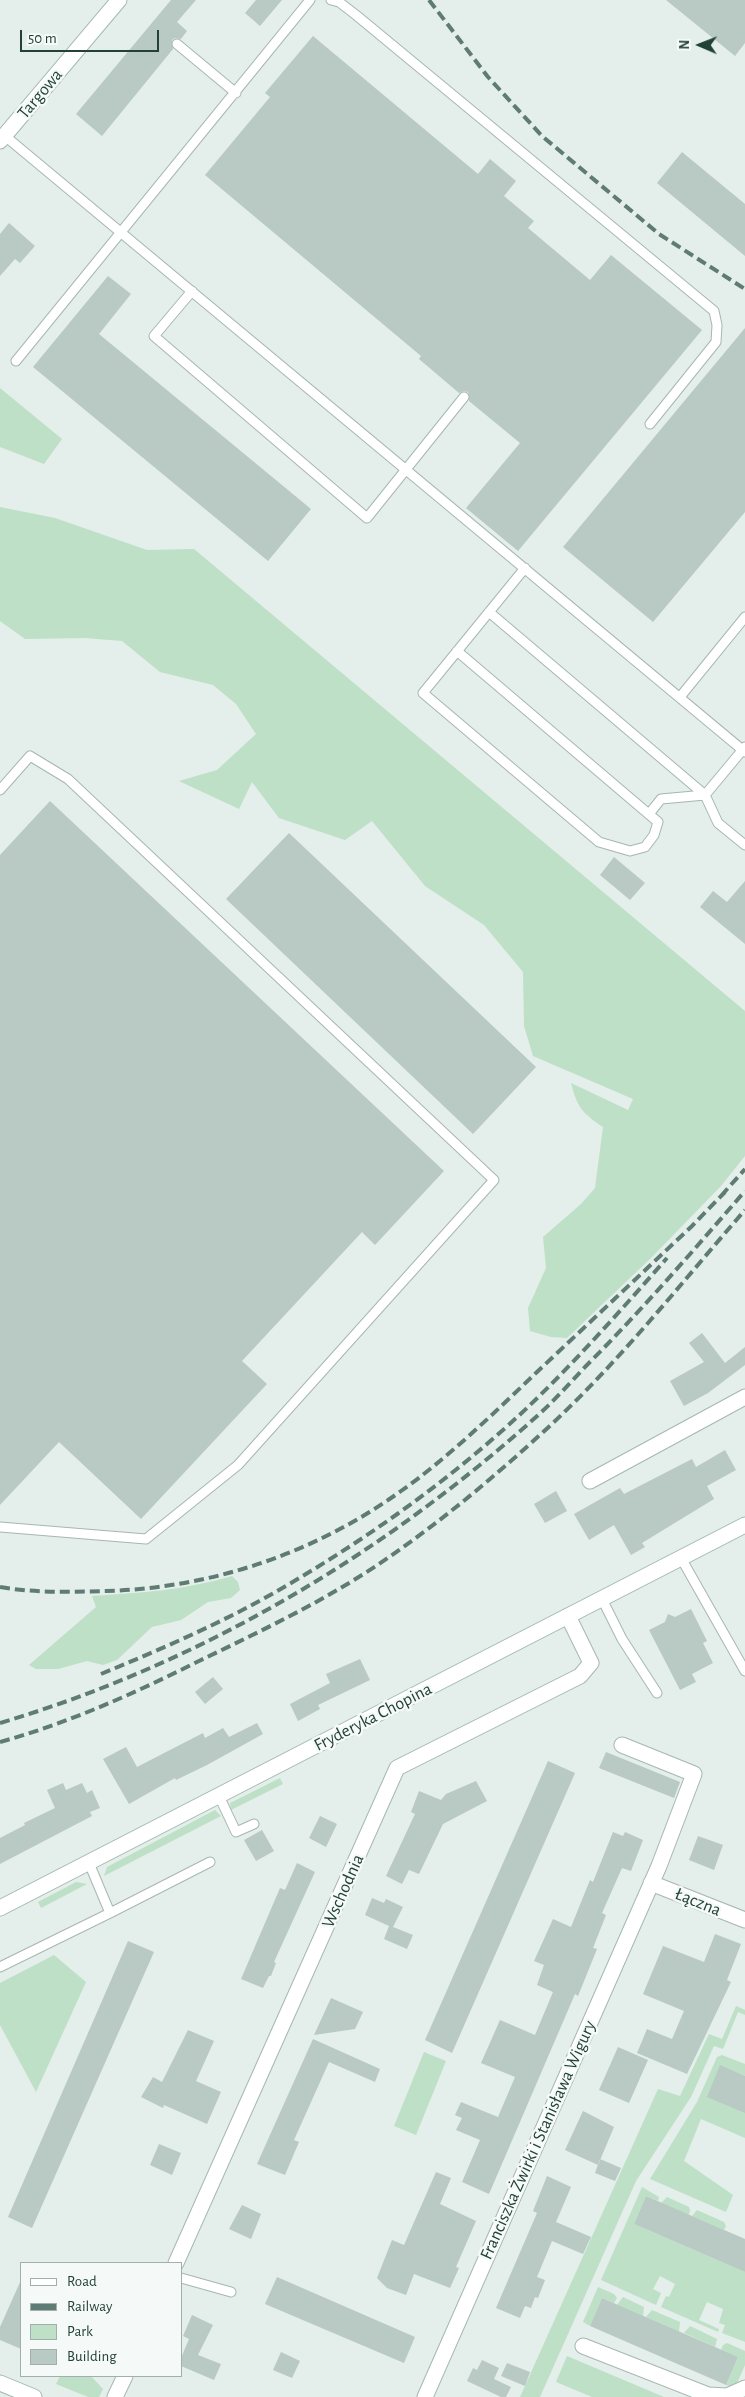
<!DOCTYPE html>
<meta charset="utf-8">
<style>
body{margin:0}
#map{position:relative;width:745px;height:2397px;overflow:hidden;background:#e4eeea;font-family:"Alegreya Sans",sans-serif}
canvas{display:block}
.legend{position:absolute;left:20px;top:2262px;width:162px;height:115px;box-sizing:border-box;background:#f5faf8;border:1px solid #a1b0ac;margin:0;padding:6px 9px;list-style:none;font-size:15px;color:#234139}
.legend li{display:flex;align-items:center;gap:10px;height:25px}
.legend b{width:25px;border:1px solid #a1b0ac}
.north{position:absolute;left:675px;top:20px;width:50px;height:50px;-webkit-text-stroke:4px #f5faf8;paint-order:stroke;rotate:271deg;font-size:14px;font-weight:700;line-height:20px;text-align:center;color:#234139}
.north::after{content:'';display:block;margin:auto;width:18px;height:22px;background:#234139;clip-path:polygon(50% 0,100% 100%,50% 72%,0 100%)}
.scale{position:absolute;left:20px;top:30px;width:139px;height:22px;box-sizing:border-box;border:2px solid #234139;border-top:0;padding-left:6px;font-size:15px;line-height:18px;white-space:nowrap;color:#234139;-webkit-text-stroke:4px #f5faf8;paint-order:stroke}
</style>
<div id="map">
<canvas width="745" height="2397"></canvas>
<ul class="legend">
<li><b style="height:6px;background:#fff"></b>Road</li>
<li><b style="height:6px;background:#5e7c74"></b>Railway</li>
<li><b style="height:14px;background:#bde0c7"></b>Park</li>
<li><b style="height:14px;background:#b9c9c3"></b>Building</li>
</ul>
<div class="north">N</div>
<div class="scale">50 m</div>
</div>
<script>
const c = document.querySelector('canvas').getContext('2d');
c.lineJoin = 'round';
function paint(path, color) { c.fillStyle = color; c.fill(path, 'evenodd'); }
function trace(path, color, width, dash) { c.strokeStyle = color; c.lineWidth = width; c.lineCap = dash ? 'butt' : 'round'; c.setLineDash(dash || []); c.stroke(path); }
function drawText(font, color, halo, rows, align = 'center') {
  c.font = font + ' "Alegreya Sans",sans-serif'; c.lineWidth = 5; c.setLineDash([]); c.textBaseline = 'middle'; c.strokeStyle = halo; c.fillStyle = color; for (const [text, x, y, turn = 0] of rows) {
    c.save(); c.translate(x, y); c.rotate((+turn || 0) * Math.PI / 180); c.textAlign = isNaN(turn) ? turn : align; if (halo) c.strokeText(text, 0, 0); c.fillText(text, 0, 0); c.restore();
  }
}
const green = new Path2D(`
 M0,388L62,439L44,464L0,447Z
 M0,507L55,518L147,550L194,549L745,1011V1156L721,1186L651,1258L567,1338L551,1337L530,1331L528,1308L546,1268L543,1237L581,1204L595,1188L603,1127C583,1114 577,1107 571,1083L628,1110L633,1099L533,1056L524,1026L523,972L484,925L425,886L372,821L345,840L279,818L252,782L239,809L179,781L217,770L256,734L236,704L213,685L160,672L122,641L85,638L25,639L0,621Z
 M232,1576L238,1582L240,1590L231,1598L208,1602L181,1620L152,1627L117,1660L103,1665L87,1661L58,1669H36L29,1665L96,1607L92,1596C140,1593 186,1590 232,1576Z
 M280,1778L283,1784L231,1810L230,1803Z
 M215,1810L221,1816L104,1876L107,1867Z
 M76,1882L87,1884L41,1908L38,1902Z
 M54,1955L86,1982L36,2092L0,2025V1983Z
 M736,2006L745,2010V2015L738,2012L723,2049L714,2046L691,2097L636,2181L540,2397H520L658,2089L680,2096L709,2034L722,2039Z
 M424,2052L446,2061L416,2135L394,2126Z
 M722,2055L745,2064V2076L720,2066L745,2109V2138L701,2119L684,2161L733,2195L726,2212L650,2179L697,2102L717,2057Z
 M642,2187L659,2197L658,2201L646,2196L634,2224L745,2272V2342L722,2333L725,2325L719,2323L723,2309L707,2302L699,2320L719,2329L718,2332L661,2307L666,2296L669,2297L675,2284L660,2276L653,2289L661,2293L656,2305L601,2280Z
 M667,2197L689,2207L690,2210L689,2215L661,2203Z
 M697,2210L724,2222L726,2226L724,2230L692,2216Z
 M598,2287L614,2294L617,2298L614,2303L602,2298L590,2326L583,2322Z
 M623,2297L644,2307L643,2316L617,2305Z
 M652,2310L680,2322L679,2332L646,2317Z
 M690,2326L717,2339L715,2347L684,2333Z
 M727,2343L745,2351V2365L735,2388L726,2385L738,2357L721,2350L723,2345Z
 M567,2356L664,2397H592L556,2382Z
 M60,2376H91L103,2389L99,2397H88L56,2384Z`);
const building = new Path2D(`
 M171,0H196L177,22L187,31L181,39L175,38L172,40L173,49L102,136L76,114Z
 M256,0H282L260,26L245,13Z
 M666,0H745V43L735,56Z
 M313,36L478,174L490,159L516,181L504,196L534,221L528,228L590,280L611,255L702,330L518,551L466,508L520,443L469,401L468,392L464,391L459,393L419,359L421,356L205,175L270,97L265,93Z
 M682,152L745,204V256L657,183Z
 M9,223L35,246L20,263L15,259L0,276V234Z
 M108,276L131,294L99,334L311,509L268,561L33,367Z
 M745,328V512L653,622L563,547Z
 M50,801L444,1171L375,1245L362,1232L242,1361L267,1384L141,1519L59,1442L0,1505V855Z
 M289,833L536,1067L473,1134L226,899Z
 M614,857L645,883L630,900L600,875Z
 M745,881V944L700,907L713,891L727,902Z
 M702,1333L725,1363L745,1347V1365L708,1393L684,1406L670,1381L704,1362L689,1343Z
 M725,1450L736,1470L707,1486L714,1499L642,1543L645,1547L631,1555L614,1525L589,1540L574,1514L620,1488L624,1494L692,1459L696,1467Z
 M556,1491L567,1511L545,1523L534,1504Z
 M691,1609L707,1641L703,1643L713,1663L692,1674L696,1682L680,1690L649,1630L665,1622L668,1614L675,1617Z
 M360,1659L370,1680L318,1705L320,1709L298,1721L290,1704L330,1683L326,1674Z
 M213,1677L223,1689L205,1704L195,1692Z
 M257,1723L263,1734L207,1765L176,1780L175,1778L129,1804L103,1759L126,1747L137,1767L203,1733L205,1738L223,1728L229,1737Z
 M606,1752L680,1782L674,1798L599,1768Z
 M548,1761L575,1773L452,2053L425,2040Z
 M476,1781L487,1801L443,1824L419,1874L409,1870L402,1884L386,1876L415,1814L411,1812L419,1791L441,1800L446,1794Z
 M63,1783L66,1790L82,1783L87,1793L92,1790L100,1808L90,1812L92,1816L0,1864V1838L25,1825L24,1823L55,1808L47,1790Z
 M320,1816L337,1824L326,1847L309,1838Z
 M262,1830L274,1851L256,1861L244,1840Z
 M613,1832L623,1836L625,1832L643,1840L631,1871L622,1868L602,1913L606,1915L593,1948L597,1949L578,1996L575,1994L489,2194L462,2182L480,2140L456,2130L462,2118L455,2115L461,2102L498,2117L515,2077L481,2063L500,2020L535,2035L553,1992L537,1985L544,1965L534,1961L553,1919L571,1927L590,1880L593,1882Z
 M698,1836L723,1845L714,1870L689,1860Z
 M297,1863L315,1872L274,1962L276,1963L271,1976H269L263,1988L241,1979L280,1888L285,1890Z
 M372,1898L384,1903L386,1899L403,1907L393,1927L413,1935L407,1949L384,1939L389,1926L365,1915Z
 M715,1934L741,1944L727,1980L731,1982L687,2074L637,2053L647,2029L672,2039L684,2011L643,1994L663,1946L704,1962Z
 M128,1941L154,1952L32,2228L8,2217Z
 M331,1998L363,2012L355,2029L314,2035Z
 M188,2030L214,2041L196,2081L221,2092L207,2124L164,2105L163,2108L141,2097L153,2077L162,2082Z
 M313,2039L380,2069L375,2082L329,2062L294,2140L299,2142L285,2175L257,2164Z
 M618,2047L648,2060L629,2103L599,2090Z
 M720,2065L745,2076V2113L707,2097Z
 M583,2111L614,2127L598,2165L565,2150Z
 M159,2144L181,2153L172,2175L150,2165Z
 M600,2159L621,2168L615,2181L595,2173Z
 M436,2172L451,2178L440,2204L476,2221L456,2267L459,2268L450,2288L414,2274L406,2295L387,2288L377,2278L392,2240L404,2245Z
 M547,2176L571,2187L556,2222L591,2237L583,2254L552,2241L537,2277L545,2280L538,2298L535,2297L531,2308L525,2306L520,2318L496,2308L537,2213L533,2211Z
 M646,2196L745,2239V2272L634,2224Z
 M242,2205L261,2214L251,2239L229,2229Z
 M277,2277L415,2337L404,2363L265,2304Z
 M21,2280V2349L0,2340V2327Z
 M602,2298L738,2357L726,2385L590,2326Z
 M192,2315L213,2325L198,2355L221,2364L214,2380L181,2366V2358L189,2339L183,2336Z
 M281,2352L300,2361L292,2378L273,2370Z
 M482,2360L499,2368L494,2379L511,2387L506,2397H501L467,2381L473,2368L477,2370Z
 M507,2363L530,2372L525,2386L501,2376Z`);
const lane = new Path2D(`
 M331,0L339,2L356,15L714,311L717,325L716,342L650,424
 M177,44L236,93
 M5,136L745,752
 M192,291L154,336L367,518L464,397
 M16,361L310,0
 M489,612L705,795L745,747
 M457,651L658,822L654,835L645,847L630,851L599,842L423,693L525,568
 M680,697L745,617
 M0,790L30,756L68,779L494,1180L238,1465L146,1539L0,1527
 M649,814L661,799L705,795L718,823L745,845
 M681,1558L745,1671
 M602,1599L622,1639L657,1693
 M219,1796L236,1832L254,1824
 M110,1913L210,1862
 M0,1967L110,1913L89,1863
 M181,2278L231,2292`);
const street = new Path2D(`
 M590,1481L745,1397
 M651,1883L745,1920
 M176,2263L397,1768L580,1676L591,1663L568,1616
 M583,2346L708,2395L727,2396L745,2388
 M0,2383L34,2397
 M115,2397L125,2376
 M425,2397L659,1866L694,1774L622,1745`);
const secondary = new Path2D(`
 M0,141L119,0
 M0,1908L745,1525`);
const rail = new Path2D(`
 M429,0L488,77L542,136L659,234L745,289
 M721,1196L745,1169
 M0,1587C35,1593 71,1592 106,1591C212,1588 315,1553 401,1491C448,1458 495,1412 537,1372C589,1323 640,1275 692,1226L725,1192
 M101,1674C159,1650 217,1625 272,1594C363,1542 452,1479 528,1407C577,1360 622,1309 667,1258
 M0,1723C199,1664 381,1556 536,1417C553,1402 569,1384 585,1367C641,1311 693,1251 745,1191
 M0,1742C69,1723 135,1693 199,1661C259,1632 320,1603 376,1566C440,1523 498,1474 554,1422C623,1357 683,1281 745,1210`);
const streetNames = [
 ["Targowa",40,94,-50],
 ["Fryderyka Chopina",373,1717,-27],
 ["Wschodnia",343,1891,-66],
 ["Łączna",698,1902,22],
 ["Franciszka Żwirki i Stanisława Wigury",538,2140,-66]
];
paint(green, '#bde0c7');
paint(building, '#b9c9c3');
trace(lane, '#a6b7b1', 11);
trace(street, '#a6b7b1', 17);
trace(secondary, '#a2bab2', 17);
trace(lane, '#fff', 9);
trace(street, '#fff', 15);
trace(secondary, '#fff', 15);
trace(rail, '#5e7c74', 4, [10, 5]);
drawText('18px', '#234139', '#f5faf8', streetNames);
</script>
